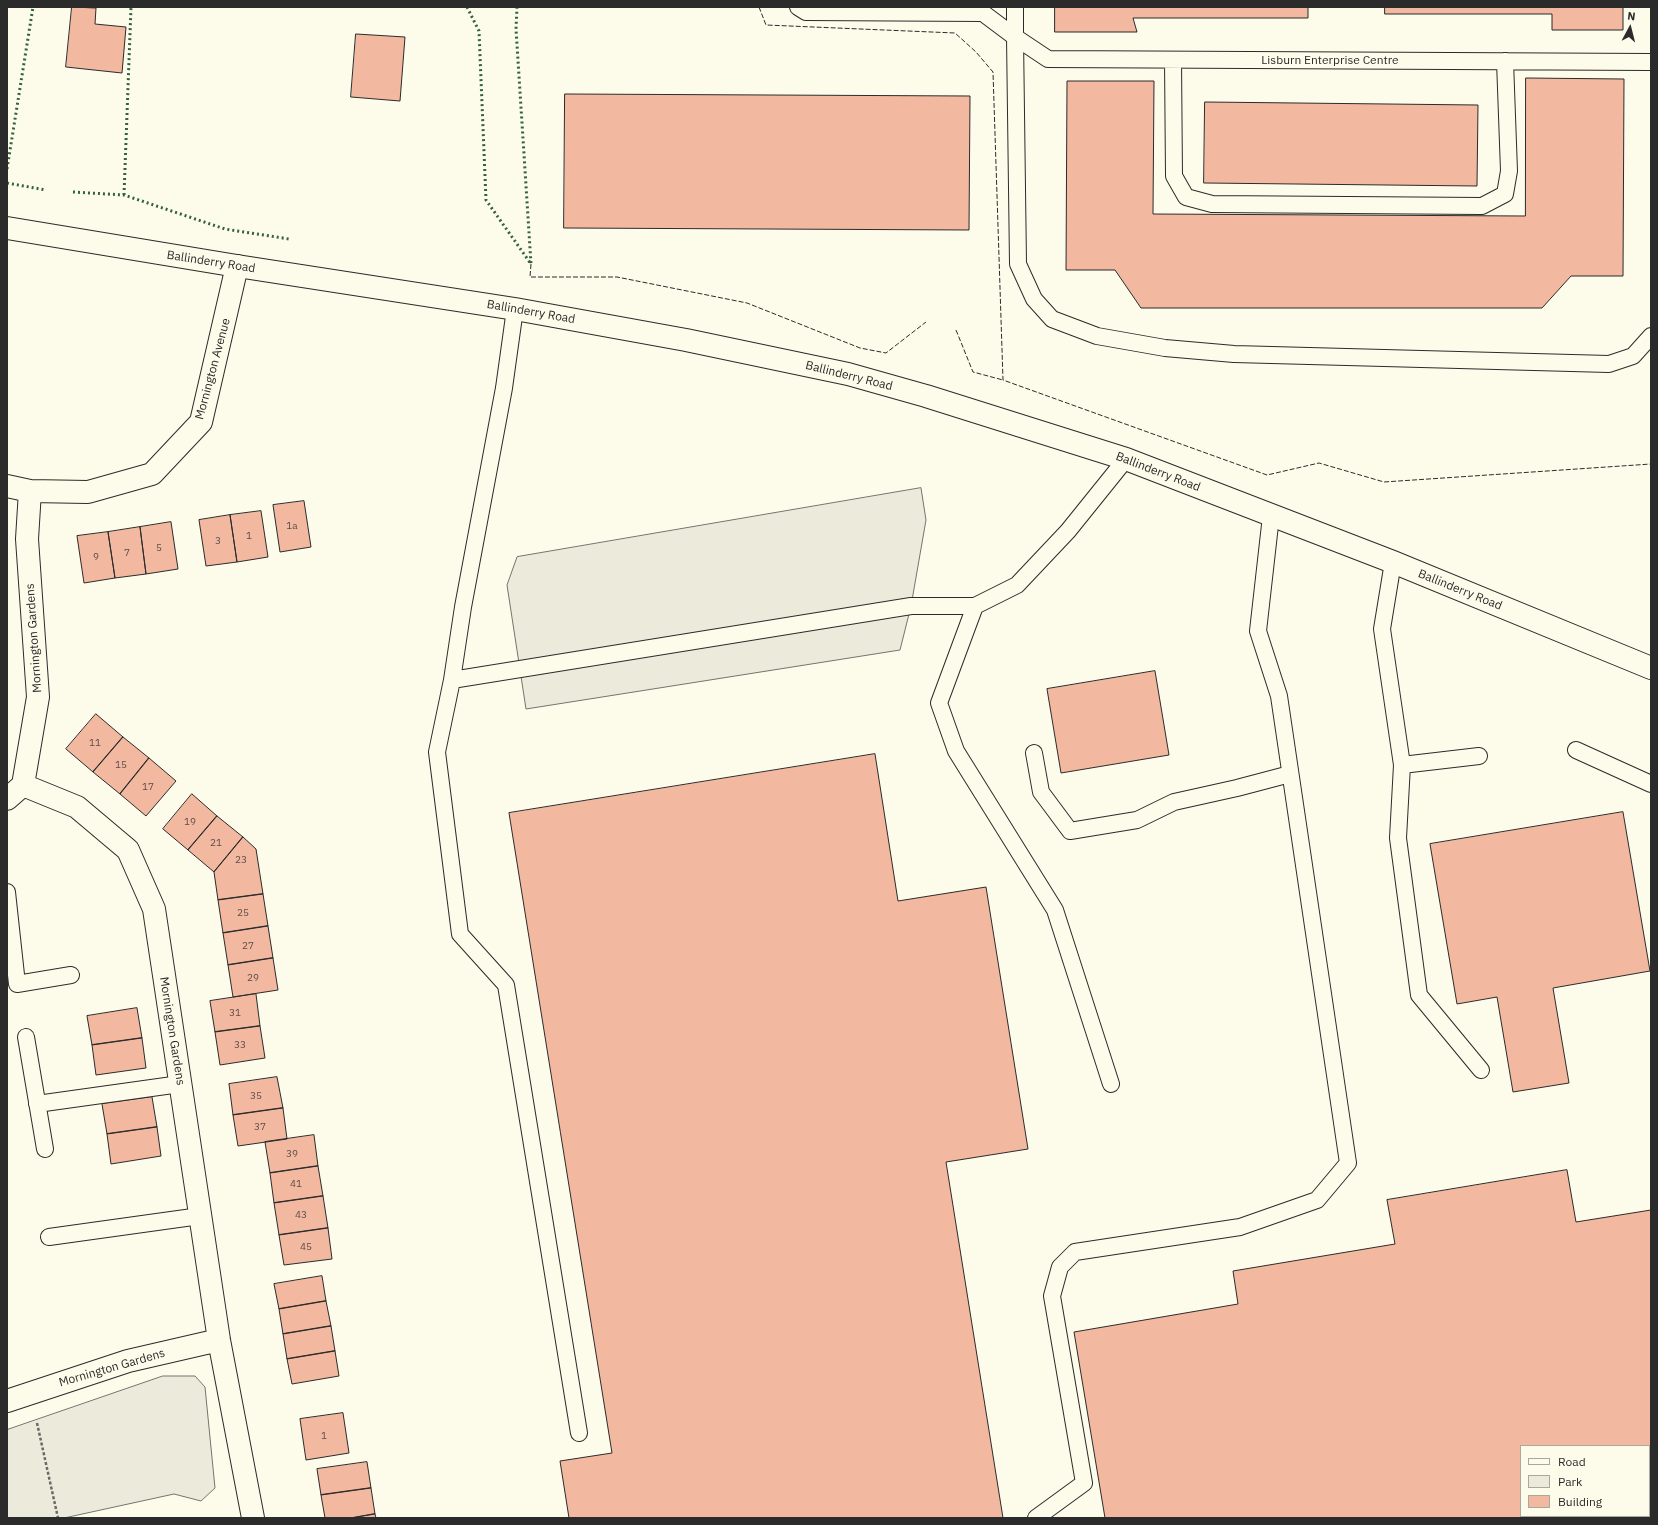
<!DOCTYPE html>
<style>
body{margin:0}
#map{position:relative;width:1658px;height:1525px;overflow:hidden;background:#fdfbea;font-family:"IBM Plex Sans",sans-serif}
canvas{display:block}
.frame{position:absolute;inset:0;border:8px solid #2b2b2b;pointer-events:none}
.legend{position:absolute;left:1520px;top:1445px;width:130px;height:72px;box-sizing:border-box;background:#fdfbea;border:1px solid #a9a89e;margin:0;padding:5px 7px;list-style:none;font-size:12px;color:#2b2b2b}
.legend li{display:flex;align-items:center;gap:8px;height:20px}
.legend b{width:20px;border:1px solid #a9a89e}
.north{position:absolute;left:1610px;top:8px;width:40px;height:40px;-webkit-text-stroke:3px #fdfbea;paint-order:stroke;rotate:7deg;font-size:11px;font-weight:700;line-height:16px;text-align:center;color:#2b2b2b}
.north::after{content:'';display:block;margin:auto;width:14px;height:18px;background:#2b2b2b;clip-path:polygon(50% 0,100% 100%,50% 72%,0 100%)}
</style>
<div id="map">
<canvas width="1658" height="1525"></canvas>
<div class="frame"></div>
<ul class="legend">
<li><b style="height:5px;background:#fdfbea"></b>Road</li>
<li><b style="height:11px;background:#ecebdb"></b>Park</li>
<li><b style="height:11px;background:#f2b8a0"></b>Building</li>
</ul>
<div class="north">N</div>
</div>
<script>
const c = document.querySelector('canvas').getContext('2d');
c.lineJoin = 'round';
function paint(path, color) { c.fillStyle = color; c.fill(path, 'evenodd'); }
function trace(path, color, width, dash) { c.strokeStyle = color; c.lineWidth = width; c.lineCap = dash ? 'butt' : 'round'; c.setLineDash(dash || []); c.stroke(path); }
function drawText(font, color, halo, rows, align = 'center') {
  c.font = font + ' "IBM Plex Sans",sans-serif'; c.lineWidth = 3; c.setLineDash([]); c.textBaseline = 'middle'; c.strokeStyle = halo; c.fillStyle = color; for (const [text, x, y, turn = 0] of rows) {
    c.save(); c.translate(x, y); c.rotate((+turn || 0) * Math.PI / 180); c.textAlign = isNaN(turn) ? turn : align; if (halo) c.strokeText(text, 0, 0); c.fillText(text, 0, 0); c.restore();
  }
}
const green = new Path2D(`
 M163,1376H195L205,1387L215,1488L201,1501L174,1494L64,1518H7V1430Z`);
const parking = new Path2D(`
 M921,488L926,520L911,606L900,650L526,709L507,585L517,557Z`);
const building = new Path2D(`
 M72,7L96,8L95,24L126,27L122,73L66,67Z
 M1055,7H1308V18H1133L1137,32H1055Z
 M1385,7H1623V30H1552V14H1385Z
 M356,34L405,37L400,101L351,97Z
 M1526,78L1624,79L1623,276H1571L1542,308H1141L1115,270H1066L1067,81H1154L1153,214L1525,216Z
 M565,94L970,96L969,230L564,228Z
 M1205,102L1478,105L1477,186L1204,183Z
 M304,501L311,547L280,552L273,505Z
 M261,511L268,557L237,562L230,515Z
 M230,515L237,562L206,566L199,520Z
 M171,522L178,569L146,574L140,527Z
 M140,527L146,574L115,578L108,532Z
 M108,532L115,578L84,583L77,536Z
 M1155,671L1169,755L1061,773L1047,689Z
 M96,714L123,737L93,772L66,749Z
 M123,737L149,758L120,794L93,772Z
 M875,754L898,901L986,887L1028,1149L946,1162L1003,1518H569L560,1461L612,1453L509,813Z
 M149,758L176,781L146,816L120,794Z
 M192,794L217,816L188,850L163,829Z
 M1623,812L1650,971L1553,988L1569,1083L1513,1092L1497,997L1457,1004L1430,844Z
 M217,816L243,837L214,872L188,850Z
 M243,837L256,849L263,894L218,900L214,872Z
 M263,894L268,926L223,933L218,900Z
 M268,926L273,958L228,965L223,933Z
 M273,958L278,990L233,997L228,965Z
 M256,994L260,1026L215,1032L210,1001Z
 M137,1008L142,1038L92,1045L87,1016Z
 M260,1026L265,1058L220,1065L215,1032Z
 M142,1038L146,1068L96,1075L92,1045Z
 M277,1077L283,1108L233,1115L229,1084Z
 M152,1097L157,1127L107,1134L102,1104Z
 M283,1108L287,1139L238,1146L233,1115Z
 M157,1127L161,1156L111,1164L107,1134Z
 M314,1135L318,1166L270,1173L265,1142Z
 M318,1166L323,1196L274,1203L270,1173Z
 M1567,1170L1576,1222L1651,1210V1496L1649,1497V1446H1521V1516H1533L1521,1518H1105L1074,1332L1238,1304L1233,1271L1395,1244L1387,1200Z
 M323,1196L328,1228L279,1235L274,1203Z
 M328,1228L332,1259L284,1265L279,1235Z
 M322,1276L326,1301L279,1309L274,1284Z
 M326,1301L331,1326L283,1334L279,1309Z
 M331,1326L335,1351L287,1359L283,1334Z
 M335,1351L339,1376L292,1384L287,1359Z
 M343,1413L349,1453L306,1460L300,1419Z
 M367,1462L371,1488L321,1495L317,1469Z
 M371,1488L375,1514L351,1518H325L321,1495Z
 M375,1514L376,1518H351Z`);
const path = new Path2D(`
 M37,1423L58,1518`);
const lane = new Path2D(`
 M798,7L806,12L983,13L1015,37L1018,264L1034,299L1052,319L1097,336L1165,348L1234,354L1609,364L1633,356L1651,336
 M1015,7V37L1048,59L1651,62
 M1173,60L1174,176L1186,197L1212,204L1482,206L1505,194L1509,171L1505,61
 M515,309L504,388L463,607L452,680L437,752L460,934L506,985L579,1433
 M1393,562L1382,629L1402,765L1398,838L1419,995L1481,1070
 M452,680L911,606H975
 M1576,750L1651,784
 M1034,753L1041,792L1070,831L1137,820L1174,802L1237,788L1290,774
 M1402,765L1479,756
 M7,892L17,984L71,975
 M26,1037L45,1149
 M1111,1084L1055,910L956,751L939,703L975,606L1017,585L1068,531L1126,459
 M37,1104L180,1084
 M49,1237L200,1216
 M1036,1518L1084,1483L1052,1296L1060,1267L1075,1252L1240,1227L1317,1200L1348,1163L1279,696L1258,631L1271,516`);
const street = new Path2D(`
 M7,486L30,491L88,492L152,474L201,422L237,266
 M23,785L77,807L128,850L154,909L219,1340L253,1518
 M7,799L23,785L38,697L27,539L30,491
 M7,1401L128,1361L219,1340`);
const secondary = new Path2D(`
 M7,228L237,266L515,309L686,340L848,374L926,396L1126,459L1393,562L1651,668`);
const hedge = new Path2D(`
 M467,7L479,31L486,200L531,264L516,29L517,7
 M7,169L33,7
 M7,183L46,190
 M73,192L124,195L225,229L289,239
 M124,195L131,7`);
const fence = new Path2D(`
 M759,7L766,25L955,33L976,52L993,72L1003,380L1267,475L1319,463L1384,482L1651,464
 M531,264L530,277H617L747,303L860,348L886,353L926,322
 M956,330L973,372L1003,380`);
const numberNames = [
 ["1a",292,526],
 ["1",249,536],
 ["3",218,541],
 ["5",159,548],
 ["7",127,553],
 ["9",96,557],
 ["11",95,743],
 ["15",121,765],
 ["17",148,787],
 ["19",190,822],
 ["21",216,843],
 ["23",241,860],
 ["25",243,913],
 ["27",248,946],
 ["29",253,978],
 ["31",235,1013],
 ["33",240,1045],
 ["35",256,1096],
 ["37",260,1127],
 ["39",292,1154],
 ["41",296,1184],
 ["43",301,1215],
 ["45",306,1247],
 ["1",324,1436]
];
const streetNames = [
 ["Lisburn Enterprise Centre",1330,61],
 ["Ballinderry Road",211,262,9],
 ["Ballinderry Road",531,312,10],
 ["Mornington Avenue",213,369,-75],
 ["Ballinderry Road",849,376,14],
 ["Ballinderry Road",1158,472,21],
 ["Ballinderry Road",1460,590,22],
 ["Mornington Gardens",34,638,-94],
 ["Mornington Gardens",172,1031,81],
 ["Mornington Gardens",112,1368,-16]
];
paint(green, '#ecebdb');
trace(green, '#74746e', 1);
paint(parking, '#eceadb');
trace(parking, '#74746e', 1);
paint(building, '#f2b8a0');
trace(building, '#2b2b2b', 1);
trace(lane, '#2b2b2b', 18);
trace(street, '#2b2b2b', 24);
trace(secondary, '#2b2b2b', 24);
trace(path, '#6a6964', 2.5, [3, 2]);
trace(lane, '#fdfbea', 16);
trace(street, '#fdfbea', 22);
trace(secondary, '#fdfbea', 22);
trace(hedge, '#34623c', 3, [2, 3]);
trace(fence, '#2b2b2b', 1, [5, 2]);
drawText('10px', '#5d4e48', null, numberNames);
drawText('12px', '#2b2b2b', '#fdfbea', streetNames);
</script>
